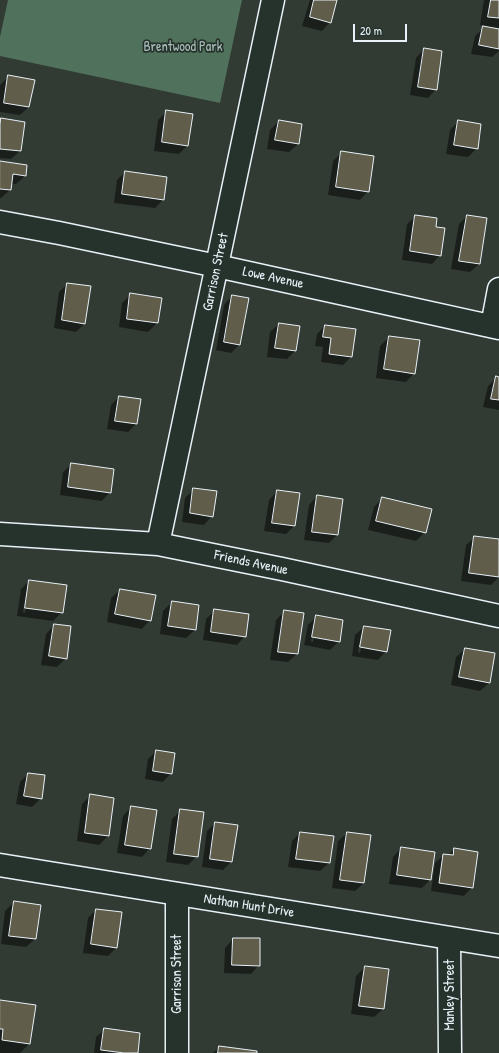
<!DOCTYPE html>
<style>
body{margin:0}
#map{position:relative;width:499px;height:1053px;overflow:hidden;background:#323b33;font-family:"Patrick Hand",sans-serif}
canvas{display:block}
.scale{position:absolute;left:353px;top:24px;width:54px;height:18px;box-sizing:border-box;border:2px solid #e8f1f8;border-top:0;padding-left:5px;font-size:12px;line-height:14px;white-space:nowrap;color:#e8f1f8;-webkit-text-stroke:3px #26332d;paint-order:stroke}
</style>
<div id="map">
<canvas width="499" height="1053"></canvas>
<div class="scale">20 m</div>
</div>
<script>
const c = document.querySelector('canvas').getContext('2d');
c.lineJoin = 'round';
function paint(path, color) { c.fillStyle = color; c.fill(path, 'evenodd'); }
function trace(path, color, width, dash) { c.strokeStyle = color; c.lineWidth = width; c.lineCap = dash ? 'butt' : 'round'; c.setLineDash(dash || []); c.stroke(path); }
function drawText(font, color, halo, rows, align = 'center') {
  c.font = font + ' "Patrick Hand",sans-serif'; c.lineWidth = 3.5; c.setLineDash([]); c.textBaseline = 'middle'; c.strokeStyle = halo; c.fillStyle = color; for (const [text, x, y, turn = 0] of rows) {
    c.save(); c.translate(x, y); c.rotate((+turn || 0) * Math.PI / 180); c.textAlign = isNaN(turn) ? turn : align; if (halo) c.strokeText(text, 0, 0); c.fillText(text, 0, 0); c.restore();
  }
}
const green = new Path2D(`
 M8,0H242L220,103L0,56V37Z`);
const shadow = new Path2D(`
 M310,0H336L330,22L322,31L302,26Z
 M484,0H499V28L493,27V29L499,30V51L492,57L471,54L475,36L485,26L480,25Z
 M424,49L436,89L428,98L410,95L416,58Z
 M9,76L29,107L20,115L0,112V85Z
 M167,111L187,146L179,154L154,151L158,120Z
 M1,120L24,123L20,151L11,159L0,158V121Z
 M279,121L301,125L298,144L289,152L267,149L270,130Z
 M458,122L477,148L468,157L446,154L450,130Z
 M342,152L368,191L360,200L328,195L333,161Z
 M0,162L25,176L16,184H11L10,190L1,198H0Z
 M125,172L163,200L155,208L114,203L117,180Z
 M416,216L435,227L440,255L432,264L402,260L407,224Z
 M467,216L479,264L470,272L451,269L459,224Z
 M67,284L85,323L76,332L54,328L59,292Z
 M131,294L160,299L157,323L148,332L119,327L122,303Z
 M232,296L239,345L231,353L216,350L224,305Z
 M279,324L295,351L287,359L267,357L270,332Z
 M325,326L351,357L343,365L321,362L323,347L315,346L317,334Z
 M389,337L414,373L406,382L376,378L380,346Z
 M497,377L499,378V410L483,407L488,386Z
 M119,397L136,424L128,432L107,429L111,405Z
 M72,464L110,492L102,501L60,495L63,472Z
 M194,489L212,516L204,525L182,522L185,498Z
 M277,491L294,526L286,534L264,531L269,500Z
 M317,496L337,535L329,543L304,540L309,505Z
 M382,499L425,532L416,541L368,530L374,507Z
 M475,537L499,540V577L491,585L461,581L466,545Z
 M29,581L62,612L53,621L17,616L21,589ZM27,589H29L25,613L23,612Z
 M120,590L150,620L142,629L107,622L111,598Z
 M172,602L195,630L186,638L160,634L163,611Z
 M215,610L245,636L237,645L203,640L206,619Z
 M285,611L302,613L297,654L288,662L270,660L276,620Z
 M317,616L339,641L330,650L304,645L308,625ZM314,625H316L313,642H311Z
 M54,625L66,658L57,667L41,665L46,634Z
 M364,627L386,651L378,660L352,656L355,635ZM361,635H363L360,653L358,652Z
 M465,649L489,683L480,691L451,685L456,657Z
 M156,751L171,773L163,782L145,779L148,759Z
 M28,774L41,798L32,807L16,804L20,782Z
 M91,795L113,799L108,836L99,845L77,841L82,804Z
 M131,807L150,848L142,857L117,853L123,816Z
 M181,810L197,856L188,865L166,862L172,819Z
 M215,823L231,862L223,870L202,867L207,831Z
 M300,833L329,863L320,871L288,867L292,841Z
 M347,833L364,883L355,891L332,888L338,841Z
 M401,848L430,880L422,888L389,884L393,857Z
 M454,849L472,887L464,896L431,891L435,863L444,855L448,856Z
 M14,902L39,906L35,939L26,947L1,944L5,911Z
 M96,910L116,948L108,956L83,953L88,918Z
 M233,939L259,965L251,974L224,973L225,948Z
 M365,967L388,970L383,1009L374,1017L351,1014L356,976Z
 M0,1001L29,1044L20,1053H0Z
 M105,1029L137,1053H94L96,1037Z
 M219,1047L256,1053H213Z`);
const building = new Path2D(`
 M314,0H337L331,23L310,17Z
 M491,0H499V18L488,17Z
 M483,26L499,29V49L479,45Z
 M424,48L442,51L437,90L418,87Z
 M8,75L35,80L29,107L4,103Z
 M166,110L193,114L188,146L162,142Z
 M1,118L25,122L21,151L0,149V126Z
 M279,120L302,124L299,144L275,140Z
 M458,120L481,124L478,149L454,145Z
 M341,151L374,156L369,192L336,187Z
 M0,161L27,165L26,176L13,174L11,190L0,189Z
 M125,171L167,177L164,200L122,194Z
 M415,215L437,218L436,227L445,228L441,256L410,251Z
 M467,215L487,218L480,264L459,261Z
 M67,283L91,286L85,324L62,320Z
 M130,293L162,298L158,323L127,319Z
 M232,295L249,298L240,345L224,342Z
 M279,323L300,326L296,351L275,348Z
 M325,325L356,329L352,357L329,354L331,338L323,337Z
 M389,336L420,340L415,374L384,369Z
 M496,376L499,377V400L491,399Z
 M119,396L141,399L137,424L115,421Z
 M71,463L114,469L111,493L68,487Z
 M193,488L217,491L213,517L190,513Z
 M277,490L300,493L295,526L272,523Z
 M317,495L343,499L338,535L312,532Z
 M382,497L432,509L426,533L376,521Z
 M474,536L499,539V577L469,573Z
 M29,580L67,585L63,613L25,608Z
 M120,589L156,595L151,621L115,614Z
 M172,601L199,605L196,630L168,626Z
 M214,609L249,614L246,637L211,632Z
 M284,610L304,613L298,654L278,652Z
 M316,615L343,620L340,642L312,637Z
 M54,624L71,626L67,659L49,656Z
 M364,626L391,630L387,652L360,647Z
 M465,648L495,653L490,683L459,677Z
 M156,750L175,753L172,774L153,771Z
 M28,773L45,775L42,799L24,796Z
 M90,794L114,798L109,836L85,833Z
 M131,806L157,810L151,849L125,845Z
 M180,809L204,812L198,857L174,854Z
 M215,822L238,825L232,862L210,859Z
 M300,832L334,836L330,863L296,859Z
 M347,832L371,835L364,883L340,880Z
 M401,847L435,852L431,880L397,875Z
 M454,848L478,852L473,888L439,883L443,854L453,855Z
 M14,901L41,905L36,939L9,936Z
 M96,909L122,912L117,948L91,944Z
 M233,938H260V966L232,965Z
 M365,966L389,969L384,1009L359,1006Z
 M0,1000L36,1005L30,1044L2,1040L3,1029H0Z
 M104,1028L140,1033L138,1053H124L101,1050Z
 M219,1046L257,1051V1053H218Z`);
const minor = new Path2D(`
 M0,222L59,233L217,266L499,328
 M492,326L499,289
 M0,534L158,544L282,569L499,616
 M158,544L273,0
 M0,865L499,946
 M449,938L450,1053
 M177,1053V894`);
const parkNames = [
 ["Brentwood Park",183,47]
];
const streetNames = [
 ["Garrison Street",216,272,-78],
 ["Lowe Avenue",273,278,12],
 ["Friends Avenue",251,563,12],
 ["Nathan Hunt Drive",249,906,9],
 ["Garrison Street",177,974,-90],
 ["Manley Street",450,995,-90]
];
paint(green, '#50725c');
paint(shadow, '#0007');
paint(building, '#605d4a');
trace(building, '#e8f1f8', 1);
trace(minor, '#e8f1f8', 25);
trace(minor, '#26332d', 22);
drawText('14px', '#abbeba', '#26332d', parkNames);
drawText('14px', '#e8f1f8', '#26332d', streetNames);
</script>
